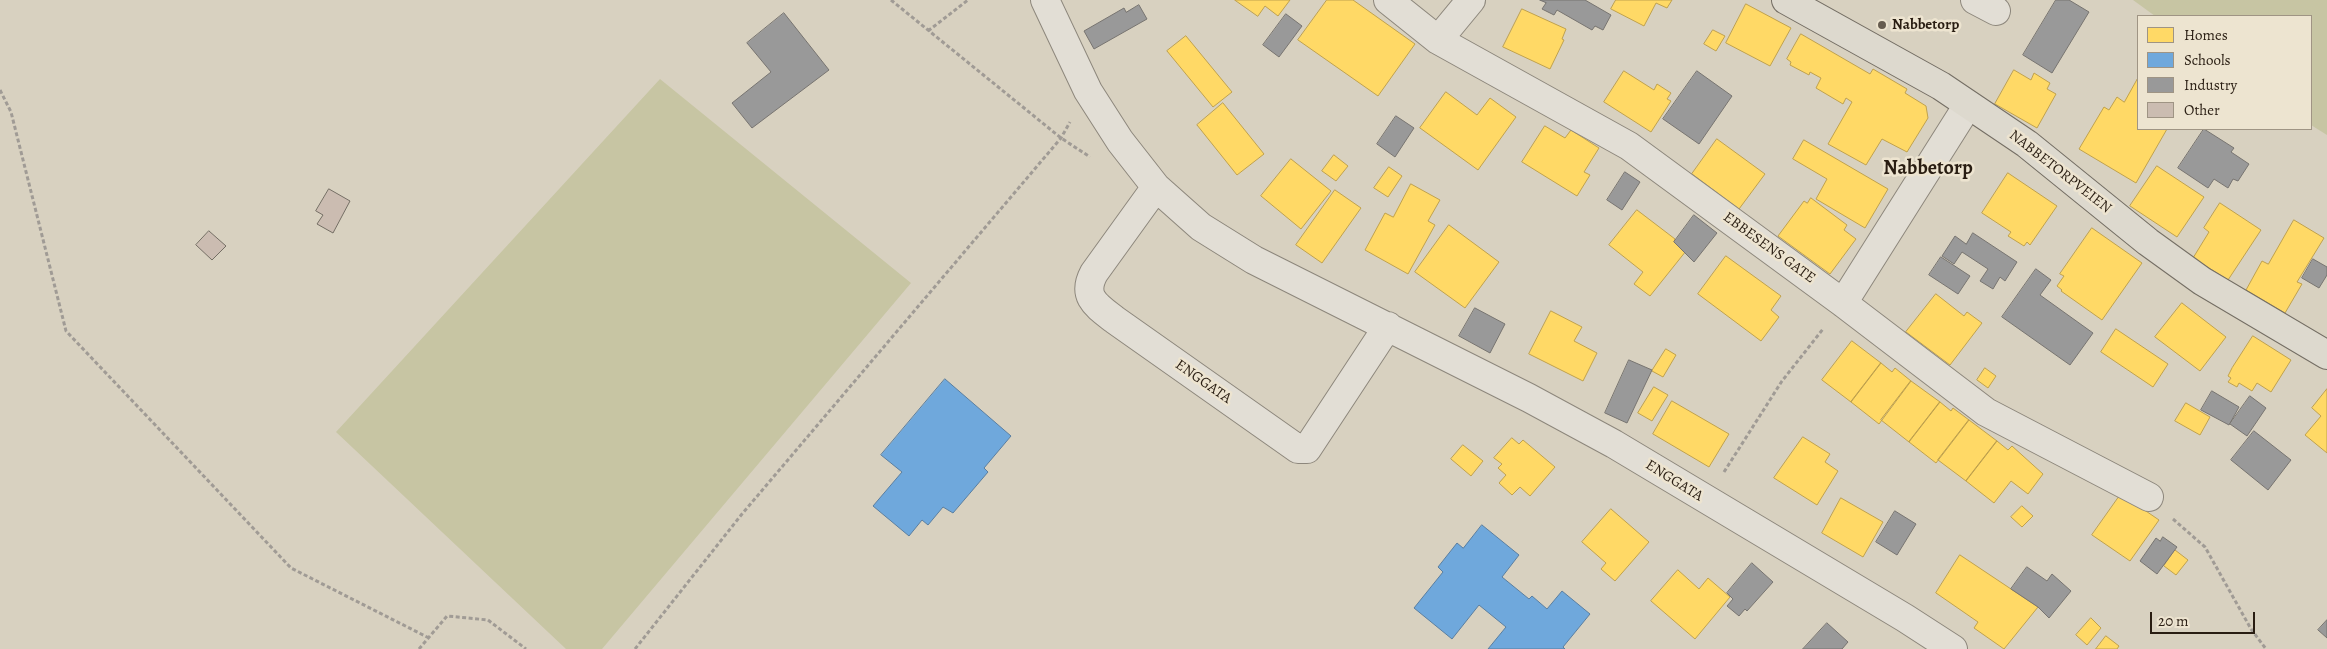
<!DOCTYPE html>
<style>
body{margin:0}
#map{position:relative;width:2327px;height:649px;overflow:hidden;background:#d8d1c0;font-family:Alegreya,serif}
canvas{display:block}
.legend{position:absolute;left:2137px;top:15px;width:175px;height:115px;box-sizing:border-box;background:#ede4d0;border:1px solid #9f9484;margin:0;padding:6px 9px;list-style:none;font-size:15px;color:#291d12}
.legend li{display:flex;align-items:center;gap:10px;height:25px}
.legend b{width:25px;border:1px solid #9f9484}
.scale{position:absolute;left:2150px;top:612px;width:105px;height:22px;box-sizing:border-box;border:2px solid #291d12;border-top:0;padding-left:6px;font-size:15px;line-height:18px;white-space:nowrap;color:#291d12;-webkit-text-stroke:4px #ede4d0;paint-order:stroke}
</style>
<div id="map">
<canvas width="2327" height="649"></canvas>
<ul class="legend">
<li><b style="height:14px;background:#ffd966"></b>Homes</li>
<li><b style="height:14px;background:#6fa8dc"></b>Schools</li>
<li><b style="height:14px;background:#999"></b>Industry</li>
<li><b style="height:14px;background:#cbbcb1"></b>Other</li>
</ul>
<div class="scale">20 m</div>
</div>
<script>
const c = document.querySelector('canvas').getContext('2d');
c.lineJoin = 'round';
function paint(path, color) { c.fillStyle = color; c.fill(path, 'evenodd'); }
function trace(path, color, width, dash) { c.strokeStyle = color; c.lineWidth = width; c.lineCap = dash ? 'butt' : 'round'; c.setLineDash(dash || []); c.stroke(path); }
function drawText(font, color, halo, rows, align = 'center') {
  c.font = font + ' Alegreya,serif'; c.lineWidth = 5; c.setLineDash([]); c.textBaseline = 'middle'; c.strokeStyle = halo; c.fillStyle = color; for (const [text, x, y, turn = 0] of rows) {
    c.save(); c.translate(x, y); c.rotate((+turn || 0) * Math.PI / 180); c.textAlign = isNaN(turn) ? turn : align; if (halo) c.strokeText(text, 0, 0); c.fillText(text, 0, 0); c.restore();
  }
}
const green = new Path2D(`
 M2133,0H2327V135L2311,125V16H2155Z
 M660,79L911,283L602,649H566L336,432Z`);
const homes = new Path2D(`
 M1235,0H1290L1278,16L1265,6L1258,16Z
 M1327,0H1353L1415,44L1378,96L1298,40Z
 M1616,0H1672L1667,8L1656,3L1644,26L1611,9Z
 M1746,4L1791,28L1770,66L1726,43Z
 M1522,9L1566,29L1562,39L1564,40L1550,69L1503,47Z
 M1713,30L1725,36L1716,51L1704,44Z
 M1801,34L1870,74L1873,69L1907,89L1905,93L1926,106L1928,118L1907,152L1882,139L1866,165L1828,144L1852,102L1846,98L1843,104L1816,88L1821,78L1810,72L1809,75L1790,65L1791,62L1787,59Z
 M1186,36L1232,92L1213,107L1167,51Z
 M2014,70L2031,80L2034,73L2050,83L2047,89L2056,94L2037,128L1995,104Z
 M1624,71L1654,90L1657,84L1671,93L1667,99L1671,101L1651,132L1604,102Z
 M2138,78V129H2167L2136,183L2079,149L2104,107L2109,110L2117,97L2124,102Z
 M1446,92L1477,115L1490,98L1516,117L1478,170L1420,128Z
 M1223,103L1264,154L1237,175L1197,125Z
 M1545,126L1565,138L1571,130L1599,148L1584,172L1590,175L1577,196L1522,162Z
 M1717,139L1765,174L1739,209L1692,174Z
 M1804,140L1888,189L1865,228L1816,199L1827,179L1793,159Z
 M1334,155L1348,166L1336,181L1322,171Z
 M1291,159L1331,191L1301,229L1261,196Z
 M2157,166L2204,197L2177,237L2130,206Z
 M1389,167L1402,176L1388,197L1374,188Z
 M2008,173L2057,206L2030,245L2027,242L2024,246L2008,236L2011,232L1982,213Z
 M1411,184L1440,200L1428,221L1435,225L1408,274L1365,250L1385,213L1393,217Z
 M1335,190L1361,208L1322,263L1296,245Z
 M1811,198L1847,225L1844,230L1856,239L1830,274L1778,236L1804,201L1807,203Z
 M2220,203L2261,230L2228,280L2193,258L2209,232L2204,228Z
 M1637,210L1675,239L1674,242L1686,251L1650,296L1634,284L1643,272L1609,245Z
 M2294,220L2324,238L2297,282L2302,284L2285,313L2246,290L2262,261L2268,264Z
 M1449,225L1499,262L1465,308L1415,272Z
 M2092,228L2142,263L2102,320L2061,291L2062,290L2057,286L2064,276L2060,274Z
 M1726,256L1781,296L1771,310L1779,317L1761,341L1698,294Z
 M1936,294L1964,316L1967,312L1982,323L1950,365L1906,332Z
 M2182,303L2226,337L2200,371L2155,337Z
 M1551,311L1582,327L1574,341L1597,353L1583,381L1529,354Z
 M2116,329L2168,364L2153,387L2101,352Z
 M2253,336L2291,360L2271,392L2257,383L2252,391L2239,383L2237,387L2228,382L2231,378L2228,376L2232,368Z
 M1852,341L1881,363L1851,402L1822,380Z
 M1666,349L1676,355L1663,377L1652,371Z
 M1881,363L1892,372L1895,368L1911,381L1879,424L1851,402Z
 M1985,368L1996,376L1988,388L1977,380Z
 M1911,381L1940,402L1909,442L1881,420Z
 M1654,387L1668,395L1652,421L1638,413Z
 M2327,389V453L2305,435L2321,416L2312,408Z
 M1672,401L1729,434L1709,467L1653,434Z
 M1940,402L1951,411L1953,408L1969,420L1936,463L1909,442Z
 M2186,403L2210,417L2200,435L2175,421Z
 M1969,420L1997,441L1966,481L1938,460Z
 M1803,437L1830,454L1825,462L1838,471L1817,505L1774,478Z
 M1512,438L1519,444L1523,440L1555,467L1530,496L1520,487L1512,495L1499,483L1506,475L1498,468L1502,464L1494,458Z
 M1997,441L2008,450L2012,446L2043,474L2028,494L2011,481L1994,503L1966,481Z
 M1463,445L1483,461L1471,476L1451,459Z
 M2121,494L2159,520L2130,561L2092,535Z
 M1841,498L1883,522L1863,557L1822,533Z
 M2022,506L2033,516L2022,527L2011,517Z
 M1611,509L1649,542L1615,581L1601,569L1606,563L1582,542Z
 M2175,550L2188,560L2176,575L2164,566Z
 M1960,555L2038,607L2004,649L1974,628L1978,622L1936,593Z
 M1678,570L1699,589L1708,578L1730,597L1695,639L1651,601Z
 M2091,618L2101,628L2087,645L2076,635Z
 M2106,636L2119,646L2117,649H2096Z`);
const schools = new Path2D(`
 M945,379L1011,436L984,468L988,472L953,513L943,507L928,525L922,520L909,536L873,506L902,472L881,455Z
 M1482,525L1519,555L1502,577L1529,599L1532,596L1547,609L1562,591L1590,614L1563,647L1565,649H1488L1506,627L1479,605L1452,639L1414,608L1443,572L1438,567L1457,543L1463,548Z`);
const industry = new Path2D(`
 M1540,0H1585L1611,15L1603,30L1595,26L1592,30L1557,10L1554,15L1542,9L1546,3Z
 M2056,0H2069L2089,12L2052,73L2023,55Z
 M1139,5L1147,19L1094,49L1084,31L1124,8L1126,12Z
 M784,13L829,70L752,128L732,103L771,72L747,43Z
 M1286,14L1302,26L1279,57L1263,45Z
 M1697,71L1732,96L1699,144L1663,119Z
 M1396,116L1414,128L1395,157L1377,144Z
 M2204,129L2234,148L2231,152L2249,164L2238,181L2233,179L2228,188L2214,179L2208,188L2178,168Z
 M1625,172L1640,182L1622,210L1607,200Z
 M1694,215L1717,233L1694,262L1674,242Z
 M1973,233L2017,262L2005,281L2000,277L1993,289L1980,281L1988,269L1962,252L1954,264L1942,256L1955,236L1966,244Z
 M1941,257L1970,276L1958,294L1929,275Z
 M2313,259L2327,267V275L2319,288L2302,278Z
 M2036,269L2051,280L2040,295L2093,333L2070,365L2002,317Z
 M1475,308L1505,324L1490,353L1459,336Z
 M1629,360L1652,370L1627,423L1605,413Z
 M2212,391L2239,407L2229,425L2201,410Z
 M2250,396L2266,408L2247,436L2230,424Z
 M2254,431L2291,460L2268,490L2231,460Z
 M1895,511L1916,524L1897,555L1876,542Z
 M2163,537L2177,547L2157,574L2140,561L2156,538L2160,541Z
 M1752,563L1773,582L1747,611L1745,609L1739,616L1727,606L1733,599L1727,593Z
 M2027,567L2047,581L2052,574L2071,591L2049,618L2038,607L2011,589Z
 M2327,620V638L2318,630Z
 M1827,623L1848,642L1842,649H1803Z`);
const building = new Path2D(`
 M329,189L350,201L333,233L317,224L323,215L316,211Z
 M209,231L226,246L212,260L196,245Z`);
const path = new Path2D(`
 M891,0L1061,138L1090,157
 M928,31L968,0
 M0,90L11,112L66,331L291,568L429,638
 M1724,472L1782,381L1823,329
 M2173,519L2205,547L2251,629L2266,649
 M419,649L447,616L488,620L526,649
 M635,649L742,514L1061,138L1070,122`);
const minor = new Path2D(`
 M1045,0L1088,91L1120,141L1156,187L1201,227L1254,260L1529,398L1614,444L1905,618L1953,649
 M1388,0L1438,40L1629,146L1843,303L1986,412L2149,497
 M1975,0L1996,11
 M1438,40L1471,0
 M1156,187L1094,273C1081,297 1097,306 1115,320L1298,449H1307L1388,326
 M1843,303L1968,105`);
const major = new Path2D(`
 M1786,0L1941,86L2027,144L2148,242L2202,281L2327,355`);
const markers = [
 [1882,25,5,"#665c4f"]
];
const poiNames = [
 ["Nabbetorp",1892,25]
];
const streetNames = [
 ["NABBETORPVEIEN",2060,172,38],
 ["EBBESENS GATE",1769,248,36],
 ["ENGGATA",1203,382,35],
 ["ENGGATA",1674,481,32]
];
const districtNames = [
 ["Nabbetorp",1928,169]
];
paint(green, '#c7c5a3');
paint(homes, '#ffd966');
trace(homes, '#bfa14d', 1);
paint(schools, '#6fa8dc');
trace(schools, '#5a7e9f', 1);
paint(industry, '#999');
trace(industry, '#777470', 1);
paint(building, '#cbbcb1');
trace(building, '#746e64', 1);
trace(minor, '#8d877c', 30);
trace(major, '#746e64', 30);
trace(path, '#a09b95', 3, [4, 2.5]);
trace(minor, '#e2ded5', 28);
trace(major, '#ddd9ce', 28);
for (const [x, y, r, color] of markers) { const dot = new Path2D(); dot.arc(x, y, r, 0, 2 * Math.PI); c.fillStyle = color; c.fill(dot); trace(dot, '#ede4d0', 2); }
drawText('bold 15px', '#291d12', '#ede4d0', poiNames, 'left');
drawText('15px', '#291d12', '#ede4d0', streetNames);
drawText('bold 20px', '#291d12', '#ede4d0', districtNames);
</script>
